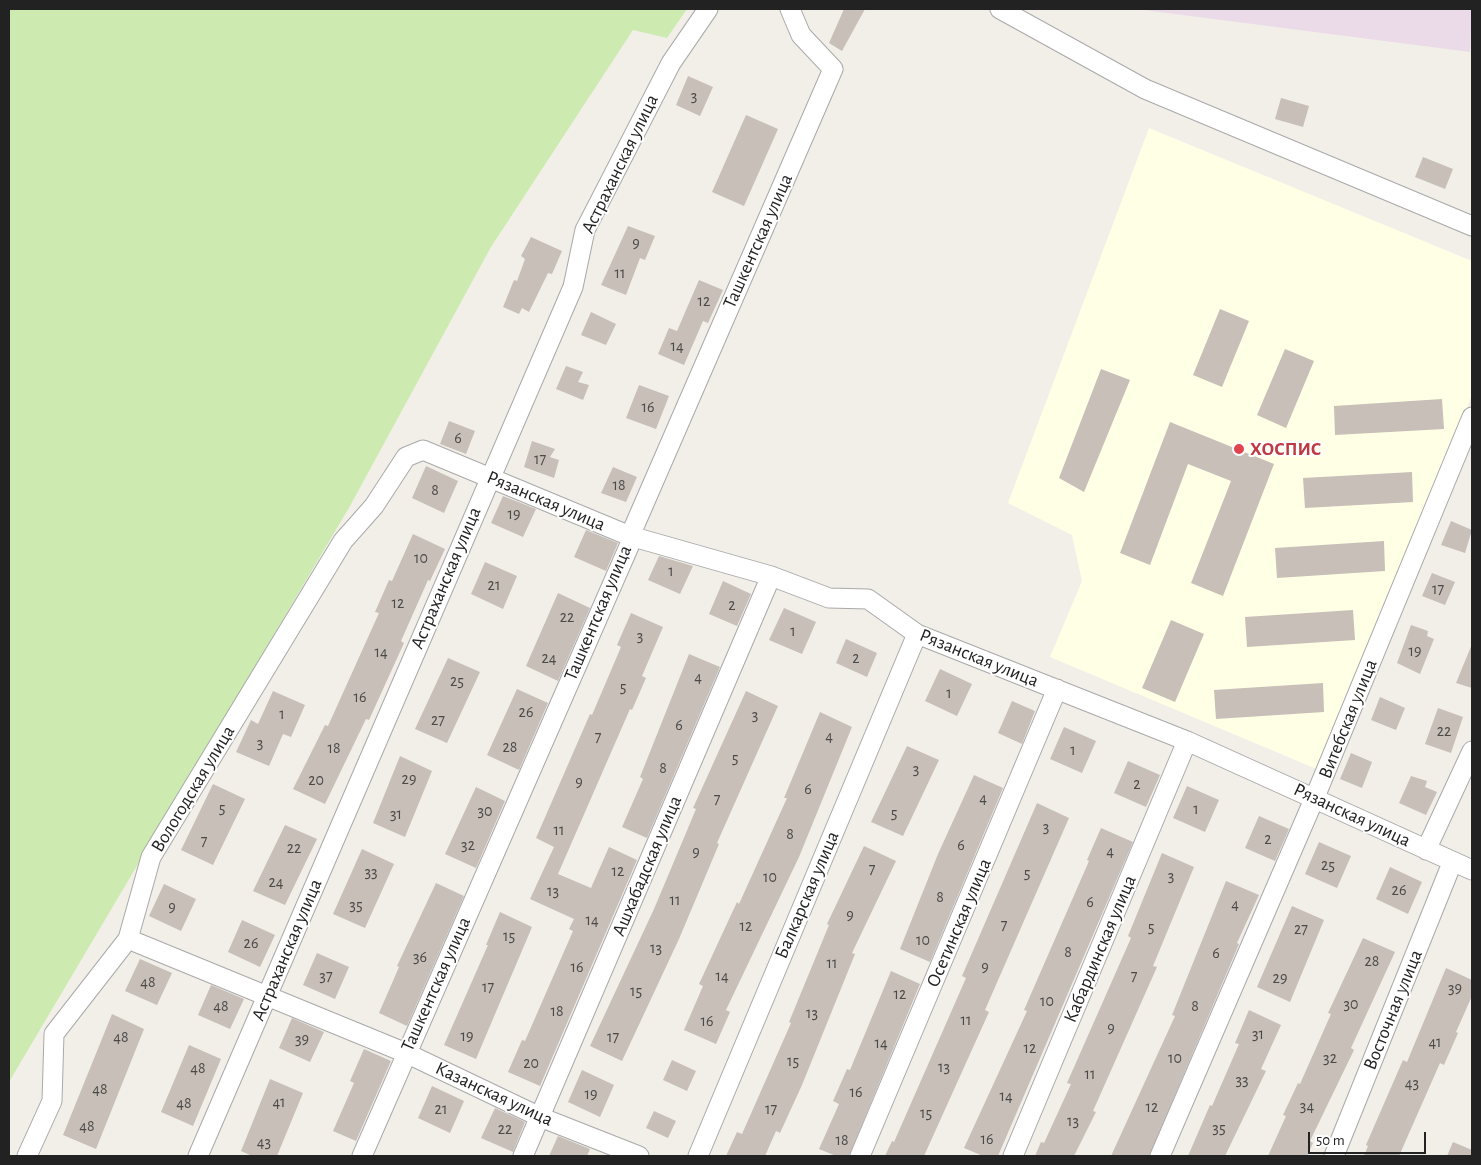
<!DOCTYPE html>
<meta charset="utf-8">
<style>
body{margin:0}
#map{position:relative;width:1481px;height:1165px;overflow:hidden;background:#f2efe9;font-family:"Alegreya Sans",sans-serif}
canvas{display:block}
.frame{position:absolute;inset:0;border:10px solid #222;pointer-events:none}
.scale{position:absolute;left:1308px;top:1132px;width:118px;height:22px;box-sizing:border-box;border:2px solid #222;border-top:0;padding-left:6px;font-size:15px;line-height:18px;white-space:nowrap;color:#222;-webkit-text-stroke:4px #fff;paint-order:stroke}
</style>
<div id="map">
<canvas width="1481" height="1165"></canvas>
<div class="frame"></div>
<div class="scale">50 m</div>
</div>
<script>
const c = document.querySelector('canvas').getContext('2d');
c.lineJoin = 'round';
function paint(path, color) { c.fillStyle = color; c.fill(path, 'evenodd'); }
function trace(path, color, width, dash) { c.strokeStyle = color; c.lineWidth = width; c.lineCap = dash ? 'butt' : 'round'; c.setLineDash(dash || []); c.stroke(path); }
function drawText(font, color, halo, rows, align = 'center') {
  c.font = font + ' "Alegreya Sans",sans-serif'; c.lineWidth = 4; c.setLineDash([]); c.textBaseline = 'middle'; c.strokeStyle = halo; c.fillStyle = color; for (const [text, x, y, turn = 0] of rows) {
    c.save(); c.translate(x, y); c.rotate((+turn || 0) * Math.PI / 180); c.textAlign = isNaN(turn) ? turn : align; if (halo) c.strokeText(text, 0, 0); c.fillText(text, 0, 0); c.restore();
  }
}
const industrial = new Path2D(`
 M1136,9H1472L1470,52Z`);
const education = new Path2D(`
 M1149,128L1472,261V395L1319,770L1050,657L1082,581L1072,535L1008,503Z`);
const grass = new Path2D(`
 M9,9H687L667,38L633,30L491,247L350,506L9,1082Z`);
const building = new Path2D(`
 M844,9H865L842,51L829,43Z
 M688,76L713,87L700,116L676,105Z
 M1281,98L1309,106L1303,127L1275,119Z
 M746,115L778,129L744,206L712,192Z
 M1423,157L1453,169L1445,189L1415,177Z
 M628,226L655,236L645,260L640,258L626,295L601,285Z
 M531,237L562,251L552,274L548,273L529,312L522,308L519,314L503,307L514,280L517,281L525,259L521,256Z
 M699,280L723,290L708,323L703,321L684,365L658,354L669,328L677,331Z
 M1220,309L1249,321L1222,387L1193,375Z
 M591,312L616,324L606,345L581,335Z
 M1285,349L1314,361L1286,428L1257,415Z
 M566,366L583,372L578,382L589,385L583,400L556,389Z
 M1101,369L1130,380L1084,492L1059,478Z
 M639,385L669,396L656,429L626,418Z
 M1442,399L1444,429L1335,435L1334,406Z
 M449,421L475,431L466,454L440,444Z
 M1170,422L1274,464L1223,596L1191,583L1231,481L1188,464L1150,565L1120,553Z
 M532,441L555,449L550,457L559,460L554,478L524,467Z
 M426,466L458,481L444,513L412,498Z
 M613,467L637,477L626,502L601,493Z
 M1412,472L1413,502L1305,508L1303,478Z
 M503,496L536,509L523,537L491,523Z
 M1451,521L1472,530L1465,553L1441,545Z
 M586,530L618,543L606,571L574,557Z
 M413,534L445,549L430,581L428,580L401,641L404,643L369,720L366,719L325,804L293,789L325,725L328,726L379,613L375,612L389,580L392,581Z
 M1384,541L1385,571L1277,578L1275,548Z
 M659,556L693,566L680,594L648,580Z
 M485,562L517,576L503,609L471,594Z
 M1432,573L1455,582L1445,605L1422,596Z
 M723,581L751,594L737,626L709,614Z
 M558,593L590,608L558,681L526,666Z
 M784,608L816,622L802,654L769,640Z
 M1353,610L1355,640L1247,647L1245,617Z
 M631,613L663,627L642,676L646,678L632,710L630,709L558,874L591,888L609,847L637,860L540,1086L508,1072L522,1040L525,1041L573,931L569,929L574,919L530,899L554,847L536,838L590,714L592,715L621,647L617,645Z
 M1171,620L1204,634L1175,702L1142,688Z
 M1411,625L1428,631L1427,636L1434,639L1420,674L1397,663Z
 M846,639L877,653L867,677L836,663Z
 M1472,644V688L1456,683Z
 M689,654L720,667L647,838L622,827L643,779L640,777Z
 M448,658L480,672L447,743L415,729Z
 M940,669L972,684L957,716L925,701Z
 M1323,683L1324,712L1216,719L1214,690Z
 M517,689L548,703L519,770L487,755Z
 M273,691L305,705L291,737L283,734L269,766L236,752L251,720L258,724Z
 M746,691L778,706L717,843L719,844L679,939L622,1061L590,1046L654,909L696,809L693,808Z
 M1380,697L1405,708L1396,730L1371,720Z
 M1012,701L1035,711L1022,744L998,733Z
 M1438,708L1463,717L1451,753L1425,744Z
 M820,712L852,727L799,857L726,1010L730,1012L716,1044L684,1030L703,986L699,984L737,902L739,904L787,798H784Z
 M1064,727L1096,741L1082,773L1050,759Z
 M907,746L939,760L903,836L871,822Z
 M1351,753L1372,762L1362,788L1340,779Z
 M400,756L432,771L405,837L373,823Z
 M1128,761L1160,775L1146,807L1114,793Z
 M974,775L1003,788L930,962L900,949L938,854Z
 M1411,776L1427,781L1425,787L1437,792L1426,815L1399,803Z
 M213,784L245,799L213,865L181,850Z
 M1187,786L1219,800L1205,832L1173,818Z
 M476,787L505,801L476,868L445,854Z
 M1037,803L1069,818L985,1010L989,1012L924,1156H885L892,1141L894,1142L966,978L962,976Z
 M1259,816L1289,829L1275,861L1245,848Z
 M285,825L317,839L285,905L253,891Z
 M1101,828L1133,842L998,1156H983L964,1148L1027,1011L1024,1010L1089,861L1087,860Z
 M1319,842L1351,856L1337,888L1305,874Z
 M864,846L896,861L852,953L855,954L802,1085L780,1133L776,1131L765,1156H726L737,1132L742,1134L791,1023L789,1022L829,925L827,924Z
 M362,849L394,864L365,928L333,914Z
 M1162,853L1194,867L1153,966L1157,967L1093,1111L1096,1112L1074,1156H1035L1041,1142L1044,1143L1071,1084L1067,1083L1131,938L1128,936Z
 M1390,867L1422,882L1408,914L1376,899Z
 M1226,881L1259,895L1237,943L1239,944L1149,1156H1111L1175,1016L1172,1015Z
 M436,883L464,896L407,1026L379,1013L399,967L397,966Z
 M164,884L196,899L181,931L149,916Z
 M1292,906L1324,920L1290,1002L1257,987Z
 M500,912L532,927L476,1059L444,1045L488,945H486Z
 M242,920L275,935L260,967L228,952Z
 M1363,938L1395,952L1351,1048L1354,1050L1310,1141L1313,1143L1307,1156H1268L1286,1116L1283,1115L1298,1083L1300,1084L1331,1014L1328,1013Z
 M317,953L349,967L335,999L303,985Z
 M140,959L172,973L157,1005L125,991Z
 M1446,968L1472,980V996L1456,1032L1458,1033L1444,1065L1440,1063L1399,1156H1364L1368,1146L1366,1145L1389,1092L1403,1060L1407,1062Z
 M891,971L920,984L849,1156H836L819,1149L839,1104L833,1101L847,1069L850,1070Z
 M211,985L244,999L230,1029L198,1015Z
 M1249,1010L1281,1025L1261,1069L1266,1071L1225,1156H1188L1210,1105L1212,1106L1239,1044L1235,1043Z
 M112,1014L144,1029L96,1149L63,1135Z
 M292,1018L324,1032L310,1062L279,1048Z
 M189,1045L221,1059L193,1126L161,1112Z
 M364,1049L391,1061L356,1141L333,1131L354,1083L350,1081Z
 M672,1060L696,1071L687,1091L663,1080Z
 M582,1070L614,1085L600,1117L568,1102Z
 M270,1079L303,1093L277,1156H252L241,1151Z
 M432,1086L464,1101L450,1133L418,1118Z
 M495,1108L525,1122L513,1152L481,1138Z
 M654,1111L676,1121L668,1138L646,1128Z
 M558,1136L590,1149L587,1156H549Z
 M1453,1142L1472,1150V1156H1447Z`);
const minor = new Path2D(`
 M1000,9L1145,89L1472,226
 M1426,850L1472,751
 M128,939L406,1053L540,1117L639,1156
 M27,1156L52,1101L54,1034L128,939L151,857L343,541L374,506L406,457L423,450L630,536L771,576L829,598L868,599L917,634L1187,741L1472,870
 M198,1156L573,287L585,230L671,63L708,9
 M362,1156L630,544V536L833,69L801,35L790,9
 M523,1156L771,576
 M698,1156L917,634
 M860,1156L1057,689
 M1013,1156L1187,741
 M1160,1156L1315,797L1472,417
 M1334,1156L1452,863`);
const markers = [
 [1239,449,6,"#e0444e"]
];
const numberNames = [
 ["3",694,96],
 ["9",636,243],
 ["11",620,273],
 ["12",704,301],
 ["14",677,346],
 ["16",648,407],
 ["6",458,438],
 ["17",540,459],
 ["18",619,485],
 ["8",435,490],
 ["19",514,514],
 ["10",421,558],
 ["1",671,571],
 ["21",494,585],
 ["17",1438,589],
 ["12",398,603],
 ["2",732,605],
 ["22",567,617],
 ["1",793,631],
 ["3",640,636],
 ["19",1415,651],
 ["14",381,652],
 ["24",549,658],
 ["2",856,658],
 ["4",698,677],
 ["25",457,681],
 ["5",623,687],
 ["1",949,693],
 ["16",360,697],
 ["26",526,712],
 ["1",282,714],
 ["3",755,715],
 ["27",438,720],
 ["6",679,725],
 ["22",1444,731],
 ["4",829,736],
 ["7",598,737],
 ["3",260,743],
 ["28",510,747],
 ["18",334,748],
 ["1",1073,750],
 ["5",735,758],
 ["8",663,768],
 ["3",916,769],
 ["29",409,779],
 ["20",316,780],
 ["9",579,782],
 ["2",1137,784],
 ["6",808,789],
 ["4",983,798],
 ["7",717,799],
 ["5",222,808],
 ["1",1196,809],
 ["30",485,811],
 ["5",894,813],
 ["31",396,814],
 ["3",1046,827],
 ["11",559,830],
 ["8",790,834],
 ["2",1268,839],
 ["7",204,841],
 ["32",468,845],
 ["6",961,845],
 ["22",294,848],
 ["4",1110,851],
 ["9",696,852],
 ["25",1328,865],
 ["7",872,869],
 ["12",618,871],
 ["33",371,872],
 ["5",1027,873],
 ["3",1171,876],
 ["10",770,877],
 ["24",276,882],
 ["26",1399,890],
 ["13",553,891],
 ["8",940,897],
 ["11",675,900],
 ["6",1090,902],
 ["4",1235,904],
 ["35",356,905],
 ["9",172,907],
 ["9",850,915],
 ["14",592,920],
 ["7",1004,925],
 ["12",746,926],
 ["5",1151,927],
 ["27",1301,929],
 ["15",509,936],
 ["10",923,940],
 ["26",251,943],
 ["13",656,948],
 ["8",1068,952],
 ["6",1216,953],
 ["36",420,957],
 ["28",1372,961],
 ["11",832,963],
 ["16",577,967],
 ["9",985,967],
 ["37",326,976],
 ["14",722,976],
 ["7",1134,976],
 ["29",1280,978],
 ["48",148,982],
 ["17",488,987],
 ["39",1455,988],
 ["15",636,991],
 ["12",900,994],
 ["10",1047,1001],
 ["30",1351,1004],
 ["48",221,1006],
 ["8",1195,1006],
 ["18",557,1011],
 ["13",812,1013],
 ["11",966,1020],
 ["16",707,1021],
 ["9",1111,1028],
 ["31",1258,1034],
 ["19",467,1036],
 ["48",121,1037],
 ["17",613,1037],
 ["39",302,1039],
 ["41",1435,1042],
 ["14",881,1043],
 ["12",1030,1048],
 ["10",1175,1058],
 ["32",1330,1058],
 ["15",793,1061],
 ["20",531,1063],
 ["13",944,1067],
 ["48",198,1068],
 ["11",1090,1074],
 ["33",1242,1080],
 ["43",1412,1083],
 ["48",100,1089],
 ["16",856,1092],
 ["19",591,1094],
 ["14",1006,1096],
 ["41",279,1102],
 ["48",184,1103],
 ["34",1307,1106],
 ["12",1152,1107],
 ["21",441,1109],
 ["17",771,1109],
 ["15",926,1113],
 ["13",1073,1121],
 ["48",87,1126],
 ["35",1219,1128],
 ["22",505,1129],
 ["16",987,1139],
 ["18",842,1140],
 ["43",264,1142]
];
const streetNames = [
 ["Астраханская улица",620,164,-64],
 ["Ташкентская улица",758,241,-66],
 ["Рязанская улица",546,501,23],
 ["Астраханская улица",446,578,-67],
 ["Ташкентская улица",598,613,-67],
 ["Рязанская улица",979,658,22],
 ["Витебская улица",1348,719,-68],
 ["Вологодская улица",193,789,-59],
 ["Рязанская улица",1352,815,25],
 ["Ашхабадская улица",647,866,-67],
 ["Балкарская улица",807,895,-67],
 ["Осетинская улица",959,923,-67],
 ["Кабардинская улица",1100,949,-67],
 ["Астраханская улица",287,950,-67],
 ["Ташкентская улица",436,984,-66],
 ["Восточная улица",1393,1010,-68],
 ["Казанская улица",494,1094,25]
];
const healthNames = [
 ["ХОСПИС",1250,449]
];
paint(industrial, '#ebdbe8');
paint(education, '#ffffe5');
paint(grass, '#cdebb0');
paint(building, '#c7bfb8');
trace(minor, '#a9a9a9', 21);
trace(minor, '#fff', 19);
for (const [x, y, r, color] of markers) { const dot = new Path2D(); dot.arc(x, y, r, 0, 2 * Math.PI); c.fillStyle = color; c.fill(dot); trace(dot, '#fff', 2); }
drawText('16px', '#4b4948', null, numberNames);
drawText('19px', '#222', '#fff', streetNames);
drawText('bold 19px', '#be3a42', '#fff', healthNames, 'left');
</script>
